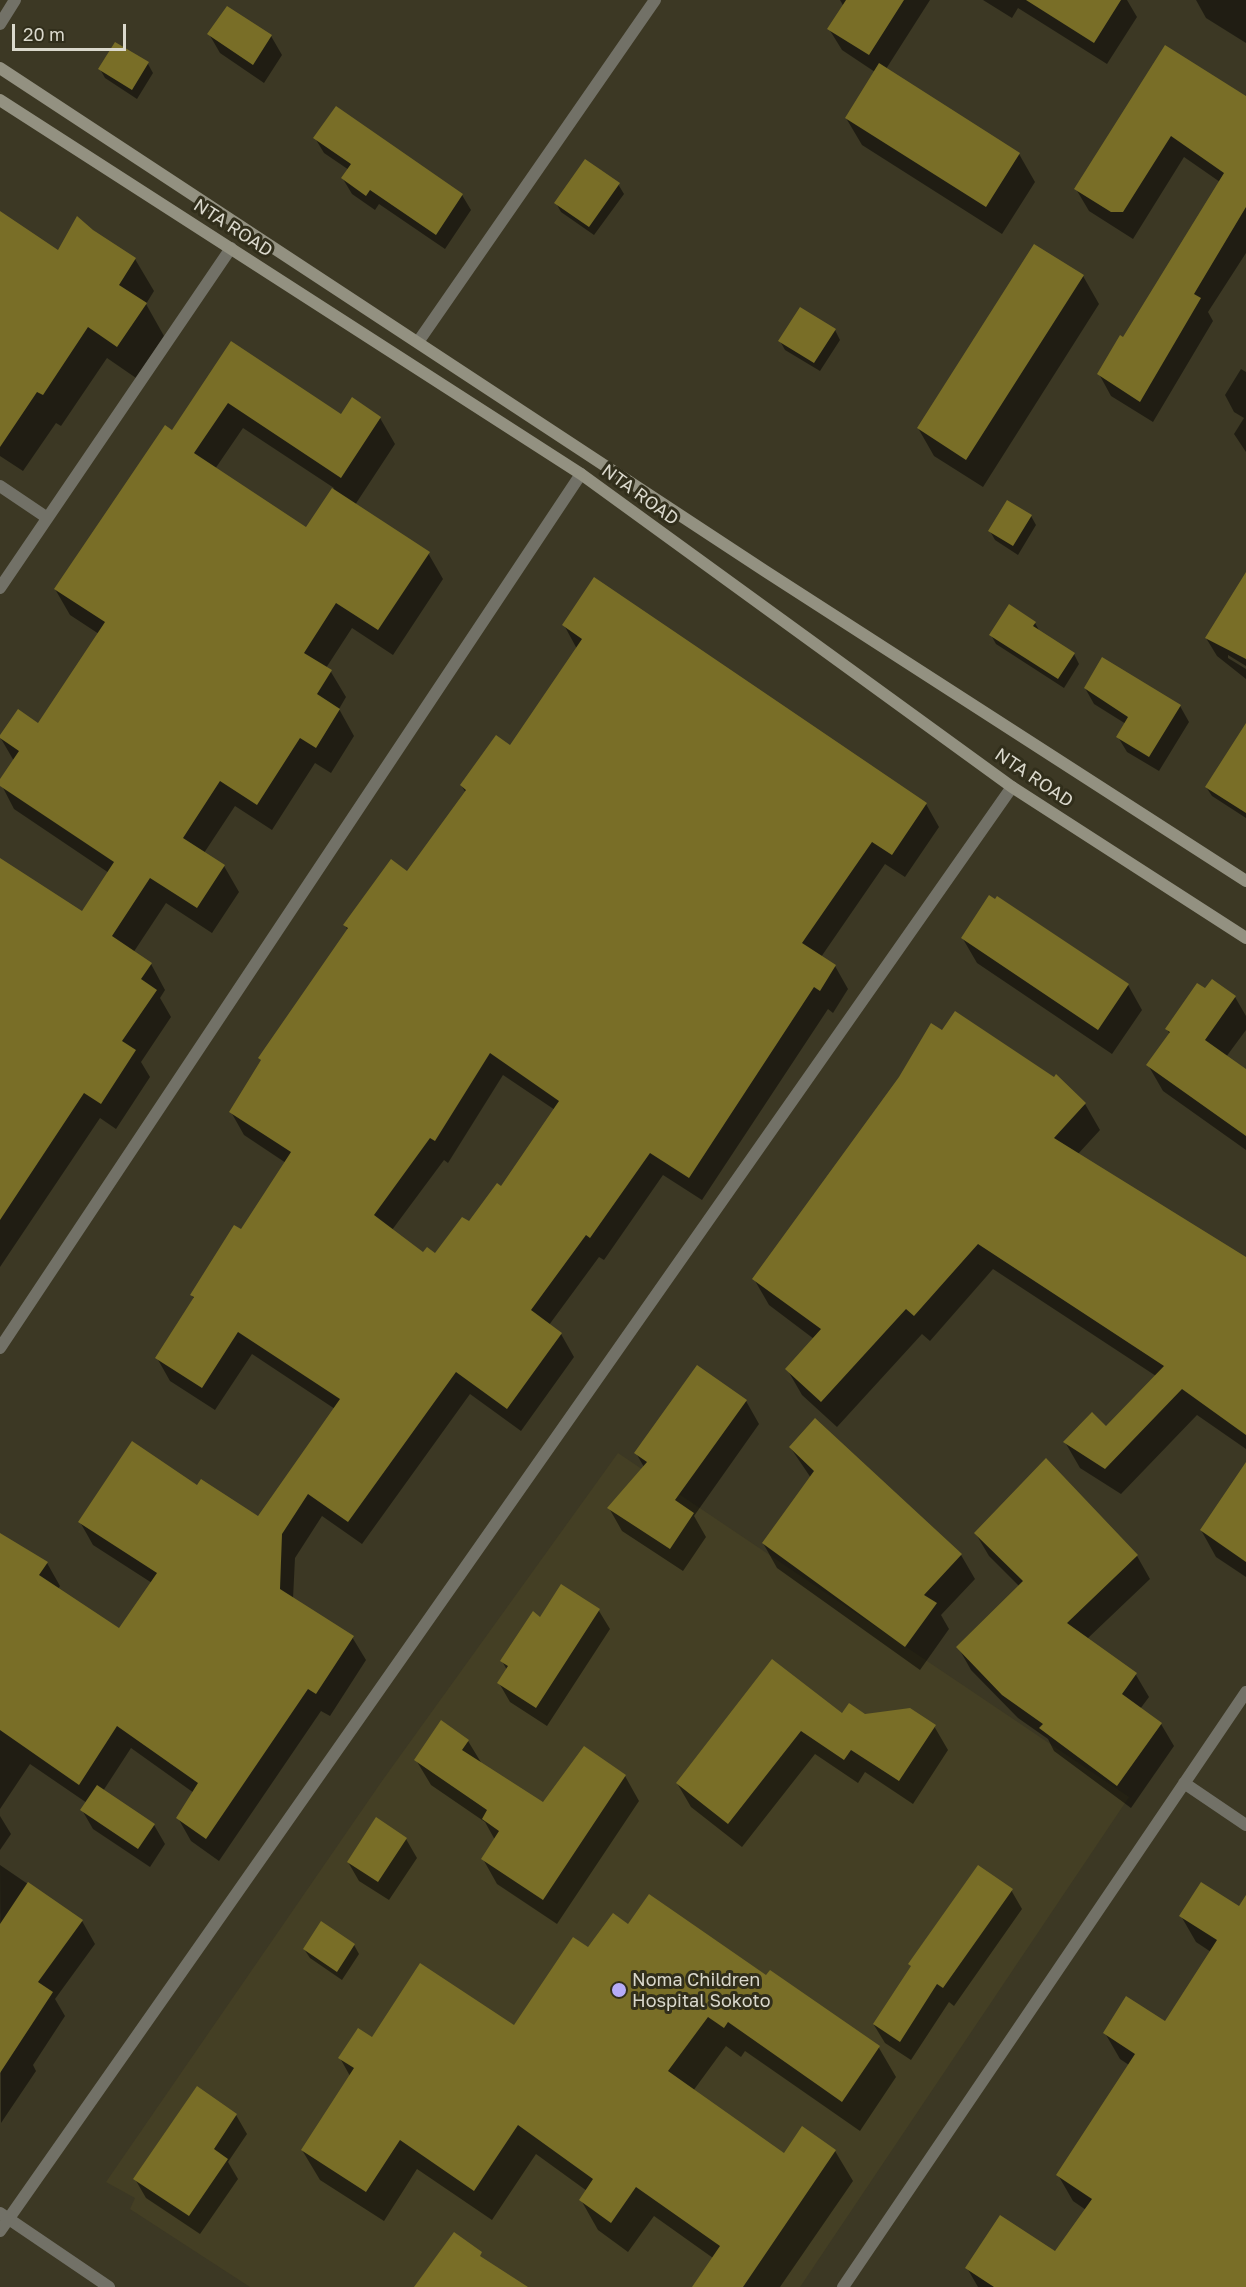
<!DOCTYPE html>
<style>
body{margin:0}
#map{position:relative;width:1246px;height:2287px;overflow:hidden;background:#3c3824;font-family:"Golos Text",sans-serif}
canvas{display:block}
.scale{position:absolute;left:12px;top:24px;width:114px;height:27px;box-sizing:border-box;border:3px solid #dad8cc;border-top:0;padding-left:8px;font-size:18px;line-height:21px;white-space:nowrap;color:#dad8cc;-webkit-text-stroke:4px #312e1b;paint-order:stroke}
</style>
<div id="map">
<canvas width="1246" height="2287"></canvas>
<div class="scale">20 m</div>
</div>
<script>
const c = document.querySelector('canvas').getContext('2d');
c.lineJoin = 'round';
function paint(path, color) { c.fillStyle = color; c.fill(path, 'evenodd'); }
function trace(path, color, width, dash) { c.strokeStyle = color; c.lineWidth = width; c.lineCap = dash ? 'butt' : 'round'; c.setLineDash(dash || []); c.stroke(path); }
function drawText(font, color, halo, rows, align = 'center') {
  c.font = font + ' "Golos Text",sans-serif'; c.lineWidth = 6; c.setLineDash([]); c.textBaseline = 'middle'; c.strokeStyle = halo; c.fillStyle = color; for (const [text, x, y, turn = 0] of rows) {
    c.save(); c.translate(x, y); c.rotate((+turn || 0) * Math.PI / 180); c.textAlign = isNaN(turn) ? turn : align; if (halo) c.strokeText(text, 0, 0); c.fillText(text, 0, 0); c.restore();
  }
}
const built = new Path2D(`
 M618,1453L1129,1797L800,2287H250L130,2209L135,2198L106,2182L382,1781Z`);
const shadow = new Path2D(`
 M840,0H930L886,69L1019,154L1035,182L1002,234L862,145L846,118L875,72L842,50L829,29L844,7Z
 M983,0H1127L1137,17L1107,64L1018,8L1012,18Z
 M1196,0H1246V43L1206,18Z
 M209,34L271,36L282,55L264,83L220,53Z
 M1166,47L1246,98V253L1208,312L1213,321L1153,422L1111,396L1099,374L1124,339L1220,182L1184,157L1133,239L1089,211L1076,189Z
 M148,64L153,73L137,99L105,78L100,69Z
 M315,138L462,195L471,210L445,249L379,204L375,210L352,194L343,179L349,170L324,153Z
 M618,184L624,194L594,235L561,212L556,203Z
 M0,213L58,252L135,259L154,291L146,304L164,336L136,378L107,358L61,426L56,423L23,471L0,456Z
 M1083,276L1099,304L983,487L934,456L918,428Z
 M801,309L835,330L840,340L820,371L785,350L780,341Z
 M232,343L341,416L380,418L395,444L355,505L428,553L443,579L393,655L352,628L326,668L331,672L346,697L339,709L354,736L331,773L315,763L272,830L235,806L204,853L224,866L239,892L212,933L166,903L133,953L151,964L165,990L160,998L171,1017L141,1062L150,1077L116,1129L100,1118L0,1267V860L83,913L109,873L14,809L0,782L14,761L0,737L39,725L99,634L70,615L55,589L173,432ZM243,428L334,488L307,529L215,469Z
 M1241,369L1246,372V452L1234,434L1244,418L1234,412L1225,395Z
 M1031,516L1036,525L1018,555L995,540L990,531Z
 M1246,604V666L1228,655V658L1246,669V679L1217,656L1206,638Z
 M1035,623L1040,632L1074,654L1079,664L1064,688L996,644L991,635Z
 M564,625L926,804L939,827L905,877L885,864L821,957L835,966L848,989L833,1013L828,1009L702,1200L663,1175L604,1260L599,1257L549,1325L561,1334L574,1357L521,1431L470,1394L362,1544L322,1516L295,1558L293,1599L352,1637L366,1660L330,1716L321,1711L219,1861L191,1841L178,1818L194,1793L131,1748L103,1791L154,1825L165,1844L150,1867L93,1829L82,1810L87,1803L30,1764L0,1809V1547L47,1563L60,1586L58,1589L119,1630L152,1583L93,1545L80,1522L198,1487L259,1518L335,1409L252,1354L215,1410L170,1381L157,1358L194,1300L192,1295L242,1232L286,1163L244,1135L231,1112L262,1062L260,1058L348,931L345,925L408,873L466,793L461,785L510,747L577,649ZM503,1075L555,1110L502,1188L436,1255L424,1254L392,1230L444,1160L448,1163Z
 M1085,688L1180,706L1189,722L1159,771L1127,752L1118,737L1126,724L1094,704Z
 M1246,768V818L1212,796L1206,787Z
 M996,901L1128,985L1142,1010L1112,1054L977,963L963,939Z
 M1212,981L1235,997L1246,1016V1030L1226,1057L1246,1071V1150L1163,1091L1148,1065L1170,1035L1167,1029Z
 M1085,1104L1100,1130L1078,1154L1246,1259V1449L1197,1415L1121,1494L1080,1468L1065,1442L1106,1428L1156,1376L993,1269L930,1341L922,1334L837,1427L802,1395L787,1369L814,1339L769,1305L754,1279Z
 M698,1367L746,1401L759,1424L694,1516L706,1537L683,1571L622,1531L609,1508L644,1467L636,1453Z
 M790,1447L961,1555L975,1579L941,1615L949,1629L920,1670L777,1568L763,1543L811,1478Z
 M1246,1464V1577L1216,1557L1201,1530Z
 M976,1534L1137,1556L1150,1579L1087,1639L1136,1675L1149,1697L1140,1709L1161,1724L1174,1746L1131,1808L1054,1751L1048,1739L1018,1718L971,1670L958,1647L1020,1587L989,1556Z
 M599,1611L610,1629L547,1726L510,1702L499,1683L507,1670L502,1661L541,1619Z
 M772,1661L842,1715H864L934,1726L948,1750L913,1804L865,1772L858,1783L815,1754L742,1847L691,1807L677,1783Z
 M468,1741L482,1764L543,1804L625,1776L639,1801L557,1924L497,1884L483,1859L495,1840L485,1822L431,1785L416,1760Z
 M0,1816L11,1834L0,1850Z
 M406,1839L417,1858L389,1900L359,1881L348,1862Z
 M0,1865L82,1921L95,1944L55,1999L65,2016L33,2065L36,2071L1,2123Z
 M1011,1890L1022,1909L954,2006L949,2002L911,2060L885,2043L874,2025Z
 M1246,1912V2287H978L967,2268L1056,2253L1086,2210L1073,2201L1058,2175L1129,2065L1120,2059L1105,2033L1166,2023L1211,1952L1196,1942L1181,1916Z
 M322,1923L354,1945L359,1954L342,1980L310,1958L304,1949Z
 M628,1926L766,1977L770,1972L879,2048L896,2077L860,2131L745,2051L741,2057L726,2046L693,2091L784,2155L802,2128L835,2151L853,2181L780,2287H694L713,2258L654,2216L628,2252L598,2230L581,2200L587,2191L536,2154L492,2220L417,2169L384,2221L320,2180L302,2150L350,2076L340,2058L373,2039L515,2027L588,1949Z
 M236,2115L247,2134L228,2162L238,2179L200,2234L146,2198L135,2179Z`);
const building = new Path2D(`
 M846,0H904L869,55L827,29Z
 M1026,0H1121L1094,43Z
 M227,6L272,35L253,65L207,34Z
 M115,42L149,62L132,90L98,69Z
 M1165,45L1246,96V207L1194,294L1201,298L1140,402L1097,374L1120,335L1123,337L1224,173L1171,136L1123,212H1111L1074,189Z
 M879,63L1020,153L986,207L845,118Z
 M336,106L463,194L436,235L370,190L366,196L341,178L351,164L313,138Z
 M585,159L620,183L589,227L554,203Z
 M0,211L58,250L77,216L93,230L136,258L119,285L147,303L117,347L88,327L43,395L37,392L0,447Z
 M1034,244L1084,275L966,460L917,428Z
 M800,307L836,329L814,363L778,341Z
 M231,341L341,414L352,397L381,417L341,478L228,403L194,453L306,527L332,488L430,552L378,630L336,603L304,653L332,670L317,694L340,709L316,748L300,738L257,805L220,781L183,838L225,865L197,908L150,878L112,936L152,963L141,979L157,990L122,1041L136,1050L101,1104L84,1093L0,1220V858L82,911L114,862L0,786V779L19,751L0,738V735L18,709L38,723L105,622L54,589L165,425L172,430Z
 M1007,500L1032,515L1013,546L988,531Z
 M1246,572V659L1205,638Z
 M594,577L927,803L892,855L872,842L802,943L836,965L820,991L814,987L689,1178L650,1153L590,1238L586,1235L531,1310L562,1333L507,1409L456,1372L348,1522L308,1494L282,1534L280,1589L354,1636L316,1694L308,1689L206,1839L176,1818L198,1783L117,1726L79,1785L0,1730V1533L48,1562L39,1575L119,1628L157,1573L78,1522L132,1441L197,1485L201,1479L258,1516L340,1399L238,1332L202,1388L155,1358L194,1297L190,1295L234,1225L241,1229L291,1152L229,1112L261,1060L258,1058L348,928L343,925L391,859L407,871L466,790L460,785L496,735L510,745L582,639L562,625ZM490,1053L559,1101L501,1186L497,1183L469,1221L462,1217L435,1253L427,1247L423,1252L374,1215L430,1138L435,1141Z
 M1009,604L1036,622L1033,626L1075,653L1058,679L989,635Z
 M1102,657L1181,705L1149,757L1116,737L1128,717L1084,688Z
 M1246,723V813L1205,787Z
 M989,895L995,899L997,896L1129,984L1098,1030L961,938Z
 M1212,979L1236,996L1205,1040L1246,1069V1136L1146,1065L1170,1032L1165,1029L1197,983L1205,988Z
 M955,1011L1054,1077L1056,1074L1086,1103L1054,1138L1246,1257V1435L1182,1389L1105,1469L1063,1442L1092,1412L1106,1426L1164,1366L978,1244L914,1316L906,1309L821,1402L785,1369L821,1329L752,1279L899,1077L931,1023L942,1030Z
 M697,1365L747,1400L675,1500L694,1513L670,1549L607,1508L647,1462L634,1453Z
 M815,1418L962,1554L924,1595L937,1603L905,1647L762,1543L814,1471L789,1447Z
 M1046,1458L1138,1555L1067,1623L1137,1673L1122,1694L1162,1723L1117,1786L1039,1728L1043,1724L1002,1695L956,1647L1023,1581L974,1533Z
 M1246,1462V1562L1200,1530Z
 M561,1584L600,1609L536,1708L497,1683L508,1666L500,1661L533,1611L540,1617Z
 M772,1659L842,1713L849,1703L865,1714L910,1708L936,1725L899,1781L851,1750L844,1760L801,1731L728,1824L676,1783Z
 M441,1720L469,1740L462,1750L543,1802L584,1746L626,1775L543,1900L481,1859L499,1831L482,1819L487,1810L414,1760Z
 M97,1785L155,1824L138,1849L80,1810Z
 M376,1817L407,1838L378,1882L347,1862Z
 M978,1865L1013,1889L943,1988L937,1984L900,2042L873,2024L911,1966L908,1964Z
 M28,1882L83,1920L38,1982L53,1992L0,2073V1924Z
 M1201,1882L1239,1906L1246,1895V2287H994L965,2268L1000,2215L1055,2251L1092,2199L1056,2175L1135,2054L1103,2033L1126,1996L1165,2021L1217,1940L1179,1916Z
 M649,1894L766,1975L770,1970L880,2046L842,2102L728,2022L724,2028L708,2017L668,2071L784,2153L802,2126L836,2150L743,2287H692L720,2246L636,2187L611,2223L579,2200L593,2179L518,2125L474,2191L400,2140L366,2192L301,2150L354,2068L338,2058L358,2028L372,2037L420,1963L514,2025L573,1937L588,1947L613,1913L628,1924Z
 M321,1921L355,1944L337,1972L303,1949Z
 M197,2086L237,2114L214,2149L228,2159L189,2216L133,2179Z
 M454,2232L482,2252L480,2256L528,2287H414Z`);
const street = new Path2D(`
 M0,24L15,0
 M418,342L655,0
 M0,486L46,517
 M0,588L231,248
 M0,1348L581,474
 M1184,1783L1246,1825
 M0,2213L109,2287
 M0,2231L1012,787
 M843,2287L1246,1692`);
const secondary = new Path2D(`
 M0,68L765,571L1246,881
 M0,100L581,474L1012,787L1246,938`);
const markers = [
 [619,1990,8,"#b6acf8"]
];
const streetNames = [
 ["NTA ROAD",233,228,33],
 ["NTA ROAD",640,495,36],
 ["NTA ROAD",1034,778,34]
];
const poiNames = [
 ["Noma Children",632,1980],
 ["Hospital Sokoto",632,2001]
];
paint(built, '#443f24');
paint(shadow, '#0007');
paint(building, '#796e27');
trace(street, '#727167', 12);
trace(secondary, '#939181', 12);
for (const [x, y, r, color] of markers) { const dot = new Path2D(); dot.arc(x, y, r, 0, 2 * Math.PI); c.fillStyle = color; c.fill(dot); trace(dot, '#312e1b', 2); }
drawText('18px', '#dad8cc', '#312e1b', streetNames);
drawText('18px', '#dad8cc', '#312e1b', poiNames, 'left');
</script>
